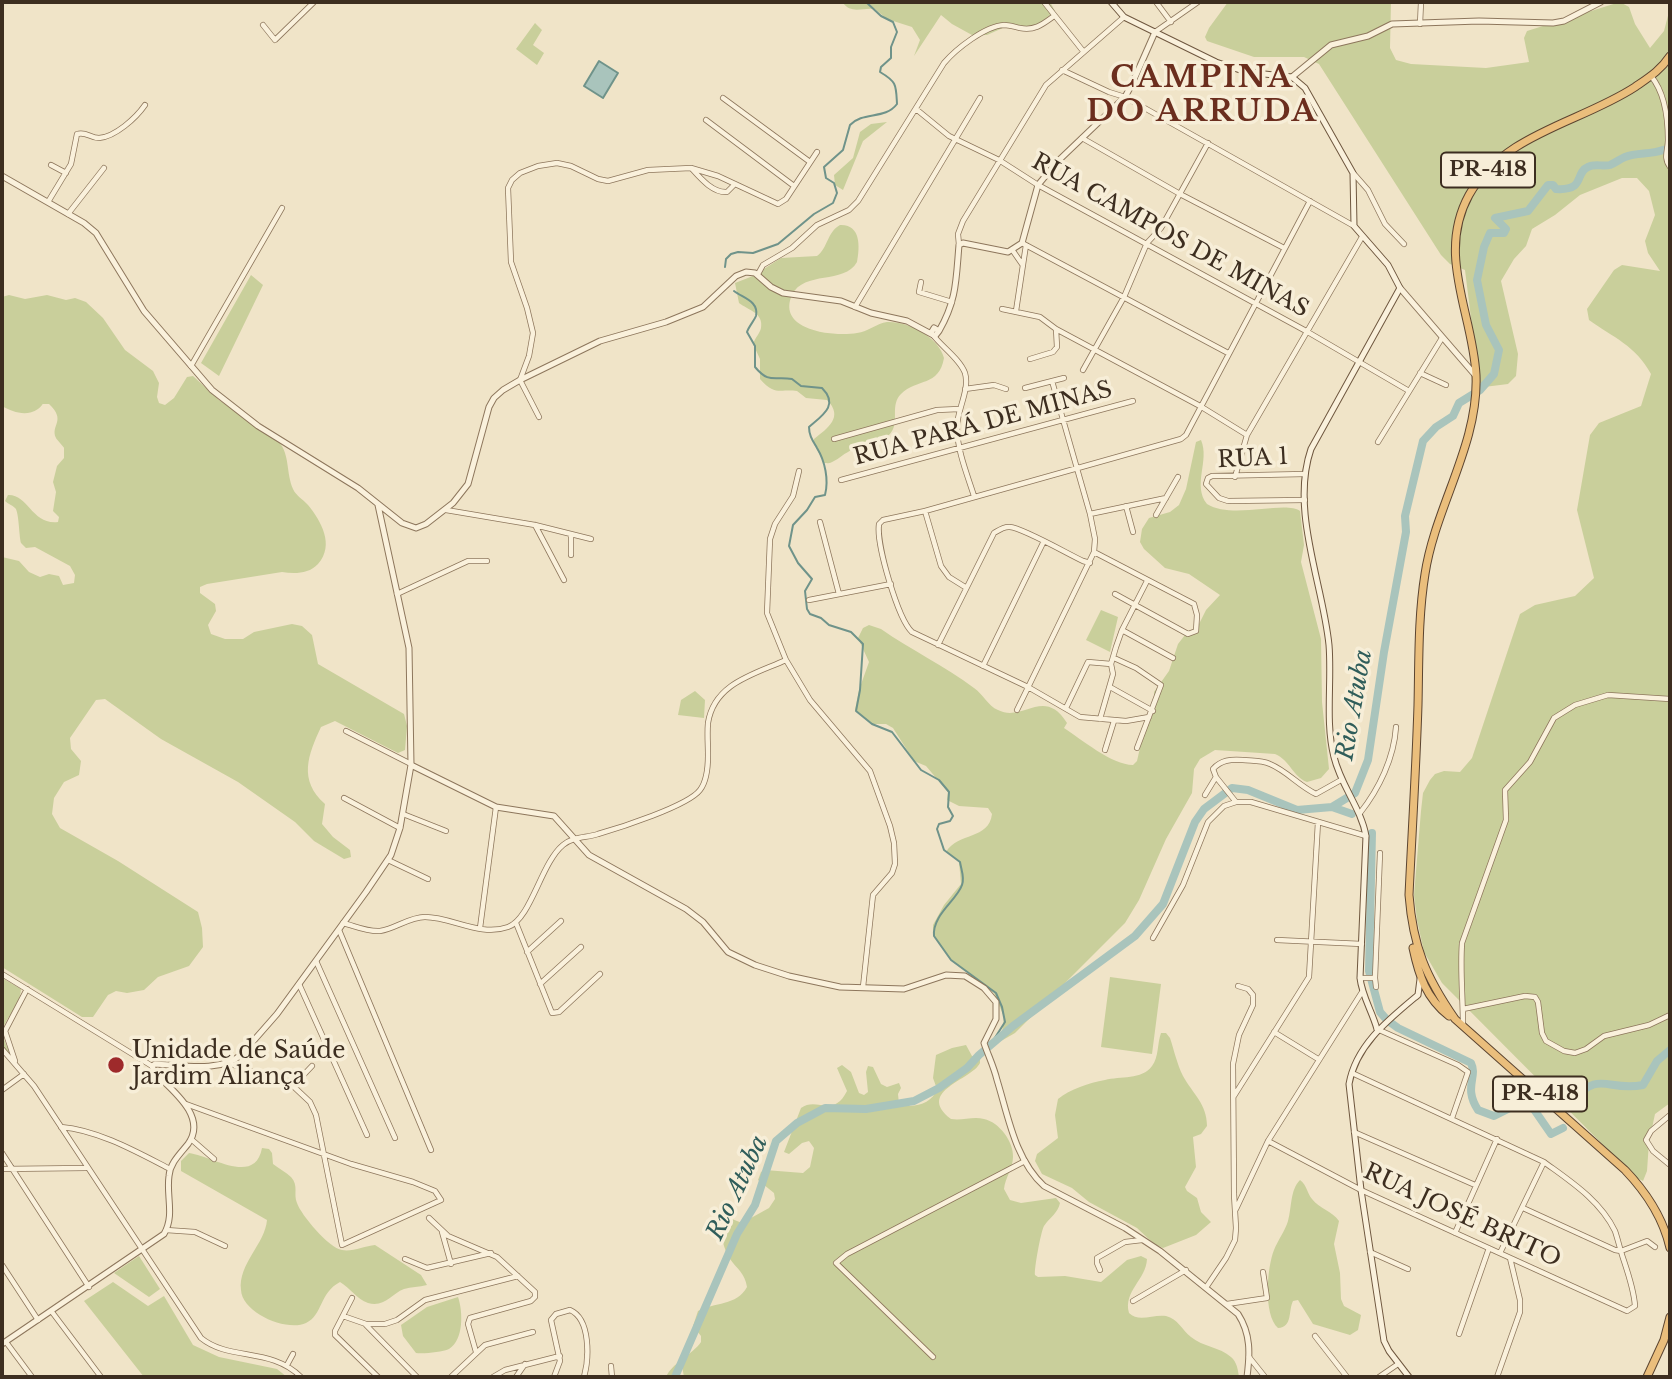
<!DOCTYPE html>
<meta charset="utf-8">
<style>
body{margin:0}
#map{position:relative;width:1672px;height:1379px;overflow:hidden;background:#f0e4c8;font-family:"Libre Baskerville",serif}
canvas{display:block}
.frame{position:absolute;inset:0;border:4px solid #3d2e20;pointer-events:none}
</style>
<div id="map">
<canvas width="1672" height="1379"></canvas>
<div class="frame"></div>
</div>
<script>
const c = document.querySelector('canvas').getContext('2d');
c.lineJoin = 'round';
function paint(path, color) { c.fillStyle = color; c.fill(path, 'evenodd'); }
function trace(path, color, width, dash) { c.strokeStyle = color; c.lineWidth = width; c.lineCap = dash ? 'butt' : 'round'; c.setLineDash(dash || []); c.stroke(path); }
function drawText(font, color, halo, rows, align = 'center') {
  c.font = font + ' "Libre Baskerville",serif'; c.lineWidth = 7; c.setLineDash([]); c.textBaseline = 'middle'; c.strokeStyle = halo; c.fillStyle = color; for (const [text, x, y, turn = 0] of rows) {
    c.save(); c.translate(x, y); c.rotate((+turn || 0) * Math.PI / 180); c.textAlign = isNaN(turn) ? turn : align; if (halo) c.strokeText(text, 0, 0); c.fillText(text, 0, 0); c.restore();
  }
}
const green = new Path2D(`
 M842,2H1050L1055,11L1034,28L1005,27L987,35H972L952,24L941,15L914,56L920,40L912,27L887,19L875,9C862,7 852,15 842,2Z
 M1228,2H1391L1390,48L1396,60L1411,64L1486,68L1529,62L1524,38L1527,31L1620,2L1629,7L1635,24L1650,48L1664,31L1670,8V1103L1655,1114L1649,1142L1647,1171L1643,1181L1635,1177L1442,983L1424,952L1417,920L1414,895L1421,811L1423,793L1430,780L1435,774L1444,771L1460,772L1472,758L1520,614L1535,605L1575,596L1594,578L1577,510L1590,435L1599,423L1641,406L1651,374C1635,345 1614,338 1589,320L1587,309L1614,270L1622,265L1660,271L1648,253L1645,241L1655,215L1649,191L1637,178H1622L1580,195L1555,215L1532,229L1526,246L1514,259L1501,281L1518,354L1516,376L1508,384L1484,387L1479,382L1465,270L1450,264L1441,255L1319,64L1304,57H1254L1207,41L1205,37L1209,28Z
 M535,23L542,30L533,45L544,53L537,65L516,49Z
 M887,122L863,141L843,190L835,185L834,175L853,158L860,132L871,124Z
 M840,225C861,224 860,247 857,262C844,285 804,270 792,295C776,331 835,337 857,333C868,332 877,323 887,322C908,321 939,337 944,358C939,387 917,378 901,394C890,405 899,420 892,431C884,445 860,444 848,452C843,454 839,459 834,461C829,464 829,463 824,463L814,444V439C828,428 844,417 827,400L806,398L797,391C779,389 775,396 760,379V359L753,344C755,338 760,333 761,328C764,313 748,310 739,303L735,283L753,276L781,258L817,256C828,248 827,232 840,225Z
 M251,275L263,285L219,376L201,363Z
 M9,295L25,299L47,295L66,300L75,298L86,302L103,318L125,350L153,371L159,383L157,397L159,403L165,405L174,398L187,377L193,376L219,400L279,442C290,455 286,473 293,489C296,496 303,499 308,505C321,521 335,545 318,564C309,574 294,574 282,572L207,584L200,587V593L215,604L216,611L208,625L211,634L225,639H243L254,632L292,624L302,626L312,635L318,664L404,714L407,726L405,750L398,753L335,721L321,727C308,755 298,780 325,804L322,824L333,837L350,850L351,857L344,859L314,841L295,822L238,782L161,739L105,699L96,700L70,738L71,749L81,761L79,775L64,782L54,798L52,814L60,828L118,861L198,912L202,928L203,947L189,966L158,977L144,990L127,993L116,991L108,995L93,1017H82L2,967V557L19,561L29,572L40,577L49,574L59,576L63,585L74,583L75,575L70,566L35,547L26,548L21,543C19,536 19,511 15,508C12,505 8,504 5,501L8,495C28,494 32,525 58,522L59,517L53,511L56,492L53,482L57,466L64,458V448C64,447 56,439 56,438C50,425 67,421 49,404C38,404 46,403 38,409C26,417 13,412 2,406V297Z
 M1201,440C1210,461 1192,485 1207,504C1233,520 1285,500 1300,511L1304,545L1301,562L1321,639L1322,702L1329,769L1321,778L1307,782C1293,777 1290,760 1275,754L1215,750L1200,759L1194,769L1192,793L1166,839L1139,900L1125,923L1015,1033L1001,1041L1004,1017L994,993L950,959L933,935V925L944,905L961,884L959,861L946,852C958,832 989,840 992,814L988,808L959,806L947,800L948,792L926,766L914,761L893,728L886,724H872L855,710L859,690L869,662L858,638L863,628L869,625L881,629C911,650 945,666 974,688C983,694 988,706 998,710C1023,723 1044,686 1067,723L1064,728C1081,739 1112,765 1133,765L1137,761L1144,730L1154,711V692L1169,671L1178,644L1185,635L1198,626L1206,610L1220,595L1189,574L1165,568L1144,549L1140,542L1142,529L1149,518L1170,512L1179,505L1186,489L1196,442Z
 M1101,610L1118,617L1110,652L1086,640Z
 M695,691L705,700L704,718L678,715L681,700Z
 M1110,977L1161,984L1152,1054L1101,1047Z
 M4,979L21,989C20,1008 3,1019 3,1032C3,1040 8,1048 11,1055L2,1046V980Z
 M1161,1033H1166L1170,1038C1174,1050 1177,1064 1183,1076C1193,1094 1207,1104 1207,1126L1201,1134L1193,1137L1196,1167L1185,1187L1187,1191L1197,1198L1201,1212L1211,1222L1196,1235L1163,1248L1154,1244L1137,1228L1089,1202L1072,1188L1042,1174L1035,1161L1037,1154L1058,1138L1055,1115L1058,1099C1070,1089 1089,1083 1105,1080C1120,1076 1142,1080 1152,1066C1159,1057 1157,1044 1161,1033Z
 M966,1045L972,1056L980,1058V1063C972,1080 915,1091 951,1119C962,1121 973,1116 984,1119C999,1122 1014,1142 1013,1157C1013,1168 1005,1178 1004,1189L1010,1200L1021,1203L1056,1198L1060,1203C1058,1213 1050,1217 1044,1226C1041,1231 1034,1269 1035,1275L1038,1277L1065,1276L1101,1282L1127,1260L1141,1256L1147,1259C1146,1280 1123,1291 1129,1313C1139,1323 1153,1314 1166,1316C1178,1319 1182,1330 1191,1337C1203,1347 1220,1347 1231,1357C1237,1362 1238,1370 1239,1377H684L682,1366L678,1365L672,1377H666C672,1363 692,1355 701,1342V1336L693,1326L698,1311C714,1302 737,1306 747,1287C745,1273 737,1269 730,1259C723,1249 718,1225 722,1215L742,1223L769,1208L775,1199L774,1193L758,1180L761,1172L765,1170L803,1173L810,1167L814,1148L809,1141L802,1143L789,1154L784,1152L801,1108C817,1096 833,1119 847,1091L837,1068L842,1065L851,1072L859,1093L864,1095L868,1092L866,1072L868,1066L873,1067L881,1084L887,1087L899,1083L901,1088L898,1094L899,1104C913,1109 932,1104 937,1089L933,1078L936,1055L952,1048Z
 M262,1148L269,1149L272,1153L273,1164C278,1168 286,1172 291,1177C299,1186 293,1194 297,1203C301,1215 329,1248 342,1250C352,1252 365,1246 375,1245L421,1275L427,1285C419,1287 411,1287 404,1289C391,1294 384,1308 368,1303C357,1299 350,1288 340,1282C319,1293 323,1315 306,1323C287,1332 242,1313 241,1290C238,1264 265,1244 267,1220L181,1171V1161L189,1153C212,1156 255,1186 262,1148Z
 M1300,1180C1307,1185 1307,1193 1312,1199C1320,1209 1332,1211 1339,1221L1334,1244L1340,1273L1341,1299L1344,1306L1361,1315L1358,1330L1350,1335L1313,1324L1298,1300L1293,1301C1288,1311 1293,1327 1278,1328C1263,1315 1267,1267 1274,1250C1278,1240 1285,1231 1288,1221C1292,1207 1290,1190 1300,1180Z
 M139,1256L160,1289L149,1297L114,1273Z
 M113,1282L148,1306L164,1296L193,1345L219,1357L277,1369L287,1377H144L84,1301Z
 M458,1297C463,1311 464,1340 449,1349C442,1352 424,1354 416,1353L403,1336L401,1325L427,1307Z`);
const water = new Path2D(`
 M599,61L618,73L603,98L584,86Z`);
const stream = new Path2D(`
 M840,2H854
 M725,267L726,259L731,254L738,252L753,253L778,244L814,214L833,203L837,193L834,183L826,178L824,167L843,150L850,125C863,111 885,120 897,104C896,85 897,82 880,72L881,67L891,58V47L897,32L893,22L881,16L866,2
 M734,291C743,298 759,301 756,316C754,321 749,326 747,332L755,346V367C769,384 774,376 792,379L801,386L822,388C839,405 823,415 809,427C809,436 813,441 817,448C825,461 829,480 825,495L815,497L807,510L793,525L789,546L798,563L812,579L805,591L807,609L810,614L821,618L829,625L851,632L863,644L860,690L856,711L872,724L892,732L921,770L939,780L949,792L948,807L953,816L950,821L939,824L937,829L944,850L960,862C961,869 965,878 962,885C957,900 932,915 934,936L951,960L996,993L1002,1007L1005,1022L989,1047`);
const river = new Path2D(`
 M1669,150H1670
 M1332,807L1352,814
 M1372,833L1369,971L1380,1012L1387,1020L1398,1028L1471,1063C1478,1077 1463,1087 1478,1110L1494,1116L1520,1103L1526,1102L1533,1108L1551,1134L1563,1128
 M1572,1108V1101C1600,1069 1607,1092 1643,1085L1657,1061L1670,1050
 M675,1377L737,1234L755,1205L776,1141L797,1123L825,1108L866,1109L914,1101L939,1088L967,1068L979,1055L1013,1026L1135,936L1163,904L1195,822L1204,809L1232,788L1248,790L1297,810L1332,807L1355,793L1368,760L1384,652L1406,532L1405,516L1423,441L1436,427L1453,416L1459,403L1480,390L1494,374L1499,350L1486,325L1477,280L1484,247L1490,233H1504L1506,229L1495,218L1528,211L1548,185H1553L1556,189C1586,191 1574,173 1588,167C1595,163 1603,167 1610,165C1615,163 1620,159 1625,157C1637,152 1650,155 1663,150`);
const minor = new Path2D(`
 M1044,2L1083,51
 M1156,2L1171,22
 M1420,24L1421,2
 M263,25L275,40L314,2
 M1155,32L1198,2
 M1062,70L1109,92L1125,97L1354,226
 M1651,76C1665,93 1668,119 1668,140C1668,150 1663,158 1670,167
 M723,98L810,162
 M916,109L949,136L999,160L1038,185L1306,331L1409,391
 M706,120L794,186
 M1082,138L1180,194L1284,248
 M51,165L66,173
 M692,169C701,179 713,193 727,192L735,184
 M1354,174L1368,190L1385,224L1404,244
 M48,202L71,164L77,134C86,131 90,138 99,138C115,137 136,118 145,105
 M68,214L104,168
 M1022,243L1228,353
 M959,245L958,234L963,221L1046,85L1124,17
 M1013,251L1022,264
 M758,274L763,265L792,248L817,225L849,210L858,201L944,63C956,49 985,26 1004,25C1009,25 1015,27 1020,28C1035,31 1043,24 1054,16
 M921,282L919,292L952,302
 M855,307L980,98
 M1002,309L1040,317L1056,329L1200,406L1247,435
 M1016,311L1026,245
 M933,335C942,347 960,359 965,373C970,390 957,410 957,427C957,450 967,474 974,496
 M1030,359L1053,352L1057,347L1056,329
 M191,366L282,208
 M1083,370L1124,297L1147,243L1161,228L1208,143
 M1420,373L1446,385
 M1025,388L1064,378
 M965,389L994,385L1006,389
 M539,417L520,380L529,356L533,333L527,308L511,262L508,188L512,180L520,173L538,166L557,163L571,166L598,179L608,181L648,170L691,168L718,176L778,204L786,199L817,152
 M834,439L937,410L959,409
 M1378,442L1442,338
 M799,471L793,496L775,524L770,539L767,613L786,660L810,700L870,771L890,826L894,843L895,864L892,873L873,895L863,987
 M1305,474L1212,476L1208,478L1206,484L1219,498L1228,501L1305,500
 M1235,477L1247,435L1362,237
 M841,480L1133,401
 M1126,506L1133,532
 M446,510L535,525L591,539
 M925,511L941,566L949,577L965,587
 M1090,514L1166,498
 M1156,515L1178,477
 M820,522L839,594
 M535,525L564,580
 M571,534V555
 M1094,552L1194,604L1197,615L1196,631L1188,634L1115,594
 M397,594L468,561H487
 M809,600L891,584
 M1122,630L1173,658
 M938,645L994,533C999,530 1004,526 1010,527C1023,528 1068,554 1083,561L1090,563
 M1114,658L1136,668L1161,685L1137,748
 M983,666L1043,543
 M1110,687L1153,711
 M1066,708L1088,662L1111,664
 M1017,710L1094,552L1095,539L1090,514L1052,381
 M1149,717L1126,721L1080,717L1028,687L912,632C898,619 876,544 879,524L883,520L925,511L1181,439L1186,435L1310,201
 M1100,719L1113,674L1111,664L1116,647L1122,630L1147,581
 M346,731L411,764
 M1105,750L1114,721
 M1205,795L1216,777
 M344,798L400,828
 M1236,802L1216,777L1213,769C1221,760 1231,759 1243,760C1252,761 1261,760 1270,764C1287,771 1299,786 1316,794L1341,780
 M1360,813C1379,789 1394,758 1396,727
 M403,814L446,831
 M388,860L428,879
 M343,923C355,926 367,932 380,931C395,929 409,917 425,917C452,917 480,937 508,927C531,919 541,863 563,845C574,836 586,838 598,834C619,828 688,806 700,790C707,781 708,766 708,755C708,744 707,733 708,723C714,683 755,674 786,660
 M516,923L552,1013L559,1012L600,974
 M480,928L496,807
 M339,930L431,1150
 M1153,938L1183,885L1208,822L1224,806L1236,802H1251L1366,836
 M1277,940L1362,944
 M527,952L561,921
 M316,961L395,1138
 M2,974L152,1066
 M1360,978H1375L1376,987
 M1375,978L1380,853
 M299,984L367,1135
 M540,984L581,947
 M1463,1009L1525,996L1535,997L1538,1002L1542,1033L1546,1041L1564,1051L1575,1053L1586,1049L1604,1036L1649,1025L1670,1015
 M1463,1026C1463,998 1460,970 1462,943L1506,820L1505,790L1530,762L1554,718L1575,705L1608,695L1670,699
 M1377,1029L1458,1065L1468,1072L1452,1118
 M1274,1032L1318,1059
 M2,1049L34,1086L201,1338C229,1361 271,1347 301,1377
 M15,1061L5,1031L27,989
 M293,1086L312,1066
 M2,1090L24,1074
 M1234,1096L1309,977L1318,822
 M186,1104L351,1164L413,1182L435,1191L441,1200L342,1245L316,1115L310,1102L293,1086L228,1063
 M1670,1115L1651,1131L1646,1140L1653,1151L1670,1165
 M61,1127C98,1130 137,1152 170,1169
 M1354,1132L1475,1185
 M191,1139L214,1159
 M1268,1141L1361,1190L1627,1311L1635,1306C1634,1290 1628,1273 1623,1258C1620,1249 1618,1240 1615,1231C1600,1200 1570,1181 1544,1162L1352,1073
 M2,1153L89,1287
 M2,1169L86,1168
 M1523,1208L1615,1250L1621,1251L1647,1241L1655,1247
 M1236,1209L1268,1141L1362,992
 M429,1218L448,1236L497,1257L535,1292V1297L531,1301L470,1318L468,1324L476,1352
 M166,1230L195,1232L225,1246
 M442,1232L451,1264
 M1455,1233L1497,1139
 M1370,1252L1408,1269
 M1500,1253L1544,1162
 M405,1259L427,1268L491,1253
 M2,1265L38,1320
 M1100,1270L1097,1263V1258L1125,1242L1142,1240
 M1207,1286L1226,1258L1235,1240L1236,1228L1234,1194L1233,1064L1239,1035L1253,1005V995L1248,989L1238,986
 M352,1298L335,1331V1335L378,1377
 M1133,1301L1186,1270
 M1227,1304L1267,1298L1263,1272
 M52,1312L101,1377
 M343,1316L366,1324H385L397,1320L425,1300L518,1276
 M366,1325L417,1377
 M1459,1334L1489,1248
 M1315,1336L1347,1377
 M6,1342L32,1377
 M933,1357L836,1263L847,1254L1025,1161
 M1249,1357L1265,1377
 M287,1365L293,1354
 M611,1366L612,1377
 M451,1377L485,1345L533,1332
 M493,1377L505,1370L560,1356
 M516,1377L525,1364
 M554,1377L560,1361L551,1320L556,1314L570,1310C591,1319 589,1359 584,1377
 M1379,1377L1398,1364
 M1497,1377L1520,1312V1300L1510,1258`);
const tertiary = new Path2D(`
 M1292,77L1331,45L1368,36L1392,24L1479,21L1553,23L1564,21L1601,2
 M2,176L84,223L96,233L144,311L212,390L258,426L358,488L402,523L416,528L426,524L453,503L468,484L489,407L494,398L503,390L520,380L600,341L666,322L703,307L736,276L746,272L755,273L771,287L783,293L841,301L871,313L907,321L935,336L939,331L934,328L931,333
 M1400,288L1476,376
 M939,331C957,300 956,279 959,245L963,243L1008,252L1022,243L1038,185L1057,162L1125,97L1132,84L1155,32
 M411,765L496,807L554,816L589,855L686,909L703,922L728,952L755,965L789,976L840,987L904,989L946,975L965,976L984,988L996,1002V1019L984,1043C988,1055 994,1067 997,1080C1008,1115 1015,1160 1044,1186L1125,1228L1160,1251L1238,1314C1251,1334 1250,1354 1247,1377
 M2,1344L164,1234C175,1215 166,1196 169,1176C170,1163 180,1154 188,1144C208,1117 172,1090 155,1073L152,1066L155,1064C181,1065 220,1073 241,1055L277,1014L366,892L391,855L400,828L411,765L409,648L378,505`);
const secondary = new Path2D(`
 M1111,2L1124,17L1216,62L1246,72L1292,77L1305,88L1353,173L1354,226L1388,265L1400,288L1311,449C1290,510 1323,584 1329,645C1332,681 1325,723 1334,757C1341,786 1361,808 1366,836L1360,978C1362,996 1372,1011 1377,1029
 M1409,1377L1389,1351L1384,1341L1361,1190L1349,1084C1356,1045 1388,1020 1418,995L1420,979`);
const trunk = new Path2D(`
 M1670,56C1661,70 1648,78 1635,87C1580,123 1504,133 1469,195C1436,255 1473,314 1476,375C1479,444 1435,507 1425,574C1418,617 1419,662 1418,705C1416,769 1412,832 1409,895C1413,947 1426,977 1455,1019L1625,1170C1647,1193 1663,1217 1670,1248
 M1413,948C1419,976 1426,998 1449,1016
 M1647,1377L1664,1340L1670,1317`);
const markers = [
 [116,1065,9,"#9e2a2b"]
];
const shields = [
 [1488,170,94],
 [1540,1094,94]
];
const shieldNames = [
 ["PR-418",1488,170],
 ["PR-418",1540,1094]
];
const streetNames = [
 ["RUA CAMPOS DE MINAS",1170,236,29],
 ["RUA PARÁ DE MINAS",983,424,-15],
 ["RUA 1",1253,459,-3],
 ["RUA JOSÉ BRITO",1462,1216,25]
];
const poiNames = [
 ["Unidade de Saúde",132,1052],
 ["Jardim Aliança",132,1078]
];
const waterNames = [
 ["Rio Atuba",1355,705,-80],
 ["Rio Atuba",738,1188,-65]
];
const districtNames = [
 ["CAMPINA",1202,79],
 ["DO ARRUDA",1202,113]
];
paint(green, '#c9cf9b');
paint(water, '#a9c4bc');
trace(water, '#6f938a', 2);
trace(stream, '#6f938a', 2);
trace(river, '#a9c4bc', 8);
trace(minor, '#8d765c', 6);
trace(tertiary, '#8d765c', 7);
trace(secondary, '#6f573f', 7);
trace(trunk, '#5b4430', 9);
trace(minor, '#faf1dc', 4.5);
trace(tertiary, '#faf1dc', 5);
trace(secondary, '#faf1dc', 5);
trace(trunk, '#eabe7c', 7);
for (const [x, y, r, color] of markers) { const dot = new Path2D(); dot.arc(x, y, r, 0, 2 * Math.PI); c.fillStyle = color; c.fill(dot); trace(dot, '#f7eed8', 2.5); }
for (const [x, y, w] of shields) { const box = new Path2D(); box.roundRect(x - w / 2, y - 17.5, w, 35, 5); c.fillStyle = '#f7eed8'; c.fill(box); trace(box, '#3d2e20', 2); }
drawText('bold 21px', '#3d2e20', null, shieldNames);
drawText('23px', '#3d2e20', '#f7eed8', streetNames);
drawText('23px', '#3d2e20', '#f7eed8', poiNames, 'left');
drawText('italic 24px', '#2f5d5a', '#f7eed8', waterNames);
c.letterSpacing = '2px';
drawText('bold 30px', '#6b2e1e', '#f7eed8', districtNames);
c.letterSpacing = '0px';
</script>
